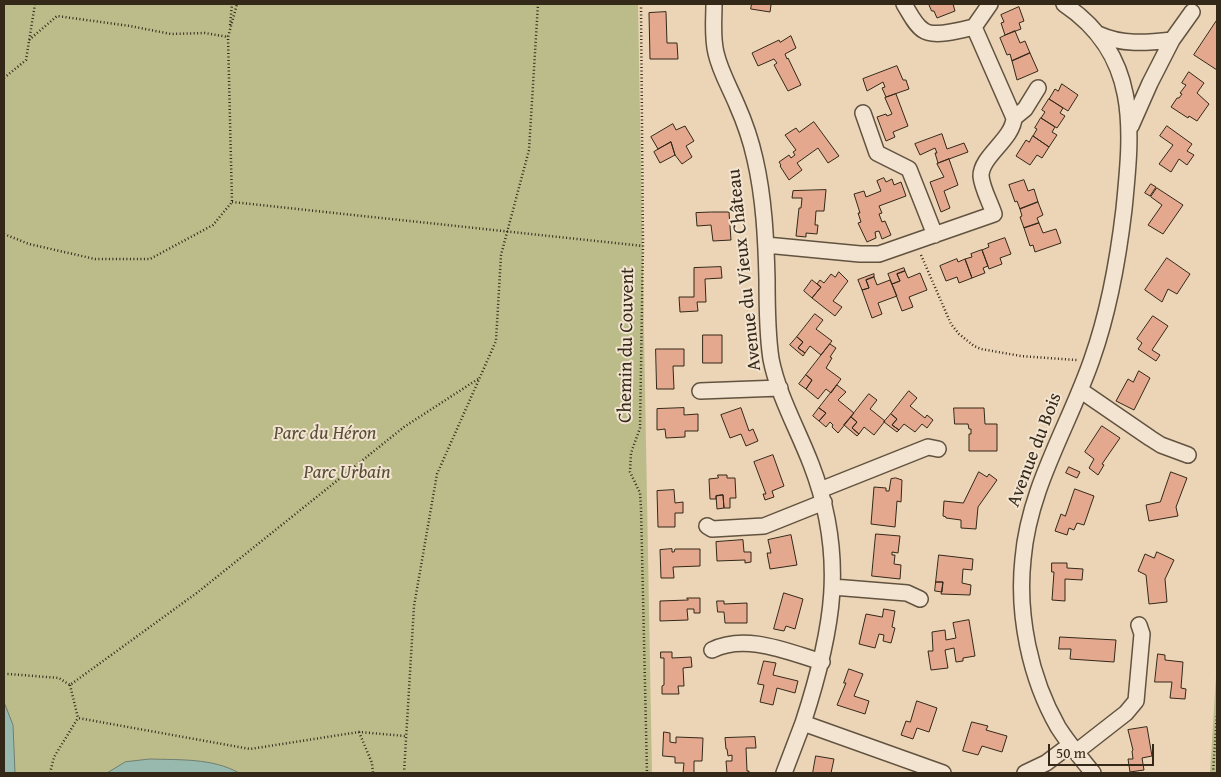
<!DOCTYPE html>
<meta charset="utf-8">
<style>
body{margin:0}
#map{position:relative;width:1221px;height:777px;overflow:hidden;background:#ebd5b6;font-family:"Gentium Book Plus",serif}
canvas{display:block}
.frame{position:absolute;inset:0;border:5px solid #342819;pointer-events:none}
.scale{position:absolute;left:1048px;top:744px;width:106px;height:22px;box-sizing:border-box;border:2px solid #342819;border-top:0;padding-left:6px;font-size:15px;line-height:18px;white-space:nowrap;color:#342819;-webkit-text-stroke:4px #f2e4d0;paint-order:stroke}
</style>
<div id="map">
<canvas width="1221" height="777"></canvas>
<div class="frame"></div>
<div class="scale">50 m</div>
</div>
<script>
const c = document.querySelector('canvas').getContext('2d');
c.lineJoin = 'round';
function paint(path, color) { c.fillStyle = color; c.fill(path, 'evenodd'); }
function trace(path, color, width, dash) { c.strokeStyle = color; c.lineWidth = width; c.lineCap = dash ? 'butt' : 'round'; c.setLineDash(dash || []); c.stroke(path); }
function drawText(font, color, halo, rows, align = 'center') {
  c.font = font + ' "Gentium Book Plus",serif'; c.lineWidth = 4; c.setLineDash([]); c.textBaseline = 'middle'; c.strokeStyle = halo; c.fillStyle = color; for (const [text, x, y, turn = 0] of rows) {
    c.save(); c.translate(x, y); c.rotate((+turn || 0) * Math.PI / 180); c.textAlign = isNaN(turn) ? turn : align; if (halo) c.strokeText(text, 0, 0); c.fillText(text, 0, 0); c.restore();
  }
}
const green = new Path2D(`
 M4,4H638L652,773H4Z
 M1217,661V773H1210Z`);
const water = new Path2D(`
 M4,702L13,725L15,773H4Z
 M150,759C179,760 213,758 239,773H107L125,762Z`);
const building = new Path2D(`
 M752,4H769L771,5L770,12L751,9Z
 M929,4H953L955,11L937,18L934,11H932Z
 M1019,7L1024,21L1019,23L1021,29L1005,35L1001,23L1004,22L1001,15Z
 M666,12L667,43H677L678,59H650L649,13Z
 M1217,20V70L1194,55Z
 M1015,31L1020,43L1025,41L1030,53L1012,61L1010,54L1007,55L1000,38Z
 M791,36L796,48L785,54L787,59L788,58L801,85L788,91L774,65L777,63L774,59L758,66L752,53L779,40L780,42Z
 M1030,53L1038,71L1017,80L1012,61Z
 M897,66L903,80H906L909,89L886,97L882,88L885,87L883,82L867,91L863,79Z
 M1189,72L1204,83L1197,93L1209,104L1197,121L1189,116L1188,118L1171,107L1177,98H1179L1182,94L1180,93L1186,85L1182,83Z
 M1062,84L1078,95L1068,111L1049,99L1055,89L1058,91Z
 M896,94L908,126L893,132L895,137L886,141L877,117L886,114L887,116L892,114L885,98Z
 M1049,99L1063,108L1060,113L1065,116L1057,128L1041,118L1045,112L1042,110Z
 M1041,118L1055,127L1052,132L1057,135L1049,147L1033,136L1037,129L1035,128Z
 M814,122L839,156L828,163L818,148L797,163L802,170L789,180L780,166L781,165L779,162L789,155L791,158L795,155L793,152L796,150L785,135L796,128L799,132Z
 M673,124L676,130L685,126L694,141L686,146L692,157L682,164L675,155L671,142L658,149L651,137Z
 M1167,126L1192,144L1187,151L1194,155L1187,165L1179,159L1171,172L1159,164L1173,145L1160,136Z
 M942,134L947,149L964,143L968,152L938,163L935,153H937L935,148L920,155L915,144Z
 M1033,136L1049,147L1042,158L1037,155L1030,165L1016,156L1026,140L1029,142Z
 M671,142L675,155L660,163L654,152Z
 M949,159L958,185L944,191L950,208L941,212L930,182L944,177L937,164Z
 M884,178L886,182L892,179L894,185L901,182L906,196L879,206L882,213L879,214L882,222L885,221L891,235L882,239L879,231L875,232L876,238L867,242L858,223L861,222L858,213H860L854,194L864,191L866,197L881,191L877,181Z
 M1024,180L1028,191L1034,189L1038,202L1020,209L1017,201L1015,202L1009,185Z
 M1151,184L1156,187L1150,196L1145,193Z
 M1157,188L1183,205L1163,234L1148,225L1162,205L1151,197Z
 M826,190L824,211H816L815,225H818L817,234L806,233V237L796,236L799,208H801L802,198H792L793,191Z
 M1038,202L1043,215L1037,218L1039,223L1024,228L1020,217L1022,216L1020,209Z
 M712,212H729L731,240L713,241L711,225L697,226L696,213Z
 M1039,223L1043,233L1056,229L1061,243L1035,252L1033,245L1030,246L1024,228Z
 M1005,238L1011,254L1000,258L1002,264L989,269L982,250L989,247L988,244Z
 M982,250L988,266L983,268L985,273L972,278L965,259L972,257L971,254Z
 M1167,258L1190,274L1177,294L1168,289L1162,302L1145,290Z
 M957,259L958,262L965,259L972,278L959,283L957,277L946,281L940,266Z
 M721,267L722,278L705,279L706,302H697L698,311L680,312L679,297H694V268Z
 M904,268L905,271L897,274L900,281L892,284L888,274Z
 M905,271L908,278L920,273L927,290L909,297L913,307L902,311L892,284L900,281L897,274Z
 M839,272L848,281L833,301L842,307L835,316L812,298L821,287L817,284L820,280L824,283L831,274L835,277Z
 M874,274V277L866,280L869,288L862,290L858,280Z
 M874,277L877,285L890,280L897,296L878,303L882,314L872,318L862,290L869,288L866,280Z
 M812,280L821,287L812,298L804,291Z
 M815,314L823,320L816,329L832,341L821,355L810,346L805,353L798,348L803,342L797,337Z
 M1153,316L1168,326L1152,350L1160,355L1156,361L1138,349L1142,343L1137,339Z
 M703,335H722V363H703Z
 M797,337L803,342L798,348L805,353L803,356L790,345Z
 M830,344L836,348L830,357L832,358L826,368L841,379L831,393L826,389L818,399L806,389L812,380L806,375Z
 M656,349H684V366H673L674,389H657Z
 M1139,371L1150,378L1134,410L1116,401L1128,379L1133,382Z
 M806,375L812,380L806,389L799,384Z
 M837,385L846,392L838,400L854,413L838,433L832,427L833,425L830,422L826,427L819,421L826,413L819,408Z
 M909,391L917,398L910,406L925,418L927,415L933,420L927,428L922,424L915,432L904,424L899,430L892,425L897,419L891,414Z
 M869,394L877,400L870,409L885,421L874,435L864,427L859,434L852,428L857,422L851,417Z
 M684,408V415L698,414V431H685V437L666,438L665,429L657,430V409Z
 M741,408L749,431L753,429L758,441L746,446L741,434L730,438L721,415Z
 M819,408L826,413L819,421L813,416Z
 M954,408H984L985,424H997V451H969V434H971V429H969L968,424H955Z
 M891,414L897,419L892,425L899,430L897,432L884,422Z
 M851,417L857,422L852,428L859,434L857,436L844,425Z
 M1102,426L1120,438L1102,464L1104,465L1098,475L1089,468L1094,459L1085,452Z
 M773,455L784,486L772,491L774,497L765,500L763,494H766L754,462Z
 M1069,467L1080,472L1077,478L1066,473Z
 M979,472L987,477L989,474L997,480L978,507L976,529L961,528V520L946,518V517L943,516L944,501L963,503Z
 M1171,472L1187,478L1176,507L1178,516L1149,521L1146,505L1160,502Z
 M718,475H727V478H735L736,498H730V508H724L723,495L716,496V499H710L709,479L718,478Z
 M896,478L902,480L901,502L897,501L895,527L871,524L874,487L886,488V491H889L891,479Z
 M1075,489L1094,496L1084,525L1077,523L1074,530L1069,528L1067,535L1055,531L1061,514L1065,516Z
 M674,490L675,503L683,502V513H675V527H658L657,491Z
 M723,495L724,508L717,509L716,496Z
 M876,534L900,536L898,553L892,552V555H895L894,564L901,565L900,579L872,576Z
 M791,535L797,565L770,569L767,553H771L768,540Z
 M743,540L744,552H751V562L745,563V560L717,561L716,542Z
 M672,549V552H674L675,549H700V566L673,567L674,578H661L660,550Z
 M1157,552L1174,560L1165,579L1167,602L1149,604L1146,575L1138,571L1145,554L1154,558Z
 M939,555L973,559L972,570L963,569L962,583L971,585L970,595L941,594L943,582H936Z
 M1052,563H1067V568L1083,569L1082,580L1065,579V601L1052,600L1054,572H1052Z
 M936,582H943L942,592L935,591Z
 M784,593L803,599L795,629L786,626L784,631L774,629Z
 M687,598H700V613H694V609H687L688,620L660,621V601L688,600Z
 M717,601H724V604L747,603V623H725L724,612H718Z
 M884,609L895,611L892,627L895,628L891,643L883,641L884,635L879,634L875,648L859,644L866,614L882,617Z
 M969,620L975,656L963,658V661L956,662L954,648L945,650L948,668L931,670L928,651H933L932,632L945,630L946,640L956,638L953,623Z
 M1060,637L1116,640L1114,662L1070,659L1071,649H1059Z
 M661,652H672V658L691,657L692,667L683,668L684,686H678L679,694H662V686L664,685V658H661Z
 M1158,654L1165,655V660L1183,662L1181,688L1186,689L1185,699L1170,698L1172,682H1155Z
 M764,661L776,663L773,675L798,681L795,693L777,688L773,705L760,702L764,685L758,684Z
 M849,669L863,674L854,696L869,701L865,714L837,705L846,683H844Z
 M917,701L937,708L929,732L917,728L913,739L901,735L906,721L910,722Z
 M972,722L988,726L986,730L1007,736L1002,752L982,746L978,755L963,751Z
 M1147,727L1152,756L1142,758L1144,770L1130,772L1128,759H1133L1132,751L1133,750L1128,730Z
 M664,732L670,733V742L676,743V737L703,738L702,761H694V773H683L684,763H675V757L663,756Z
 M755,737L756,748H746L747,771H749V773H727L726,761H732V755L728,756L727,749H726L725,738Z
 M816,756L834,759L831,773H813Z`);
const path = new Path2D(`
 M641,4L643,246L640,428L631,453L630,472L640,493L641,508L647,773
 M230,25L232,4
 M29,40L57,16L130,26L171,34L205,33L228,37V35
 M4,78L26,60L35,4
 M232,202L643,246
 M4,234L29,244L95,259H150L213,225L232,202L228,37L237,4
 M921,255L951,324L959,334L974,346L981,349L1021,356L1077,360
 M4,674H9L59,678L70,685L198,592L404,427L478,379
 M70,685L78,718L250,749L359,732L405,736
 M359,732L372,763L373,773
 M50,773L54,757L78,718
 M404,773L414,606L437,474L496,341L501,255L529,150L538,4
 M1213,773L1217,714`);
const minor = new Path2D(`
 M714,4C714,20 712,37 716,53C720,71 730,88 737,105C745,123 751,141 755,159C764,198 766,239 767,279C767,306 767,333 771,359C778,395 798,430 811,464C847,557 833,631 803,723L943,773
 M904,4C909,12 915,25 923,30C933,38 962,30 974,27
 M1064,4C1140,55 1132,129 1124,209C1118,260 1109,311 1092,359C1069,426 1029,487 1023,559C1017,615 1030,678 1058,727C1068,743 1081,758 1093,773
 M1098,34C1122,45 1146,43 1172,40L1192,12
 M863,113L877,153L909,169L935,235
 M1014,118L1025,109L1038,88
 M1131,126L1150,83L1172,40
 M766,245L860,254H879L994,214C990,202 982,188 981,176C981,156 1013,139 1014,118L974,27L990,4
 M1080,390L1150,438L1161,445L1188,455
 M700,391L780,388
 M820,490L928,447L938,449
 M707,526L712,529L764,526L824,502
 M833,587L907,593L920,599
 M712,650C746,633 788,652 822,662
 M1076,752L1126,713L1136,701L1142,634L1139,625
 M784,773L803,723
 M1025,773L1046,763L1070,745`);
const streetNames = [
 ["Avenue du Vieux Château",745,270,-96],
 ["Chemin du Couvent",627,345,-89],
 ["Avenue du Bois",1035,450,-69]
];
const parkNames = [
 ["Parc du Héron",325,434],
 ["Parc Urbain",347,473]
];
paint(green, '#bcbc8b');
paint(water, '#98b9ad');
trace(water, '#707f72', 1);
paint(building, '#e4a88e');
trace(building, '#342819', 1);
trace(minor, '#625340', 18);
trace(path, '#342819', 2.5, [1, 2.5]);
trace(minor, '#f2e4d0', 15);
drawText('19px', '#342819', '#f2e4d0', streetNames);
drawText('italic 19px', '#564d36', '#f2e4d0', parkNames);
</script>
